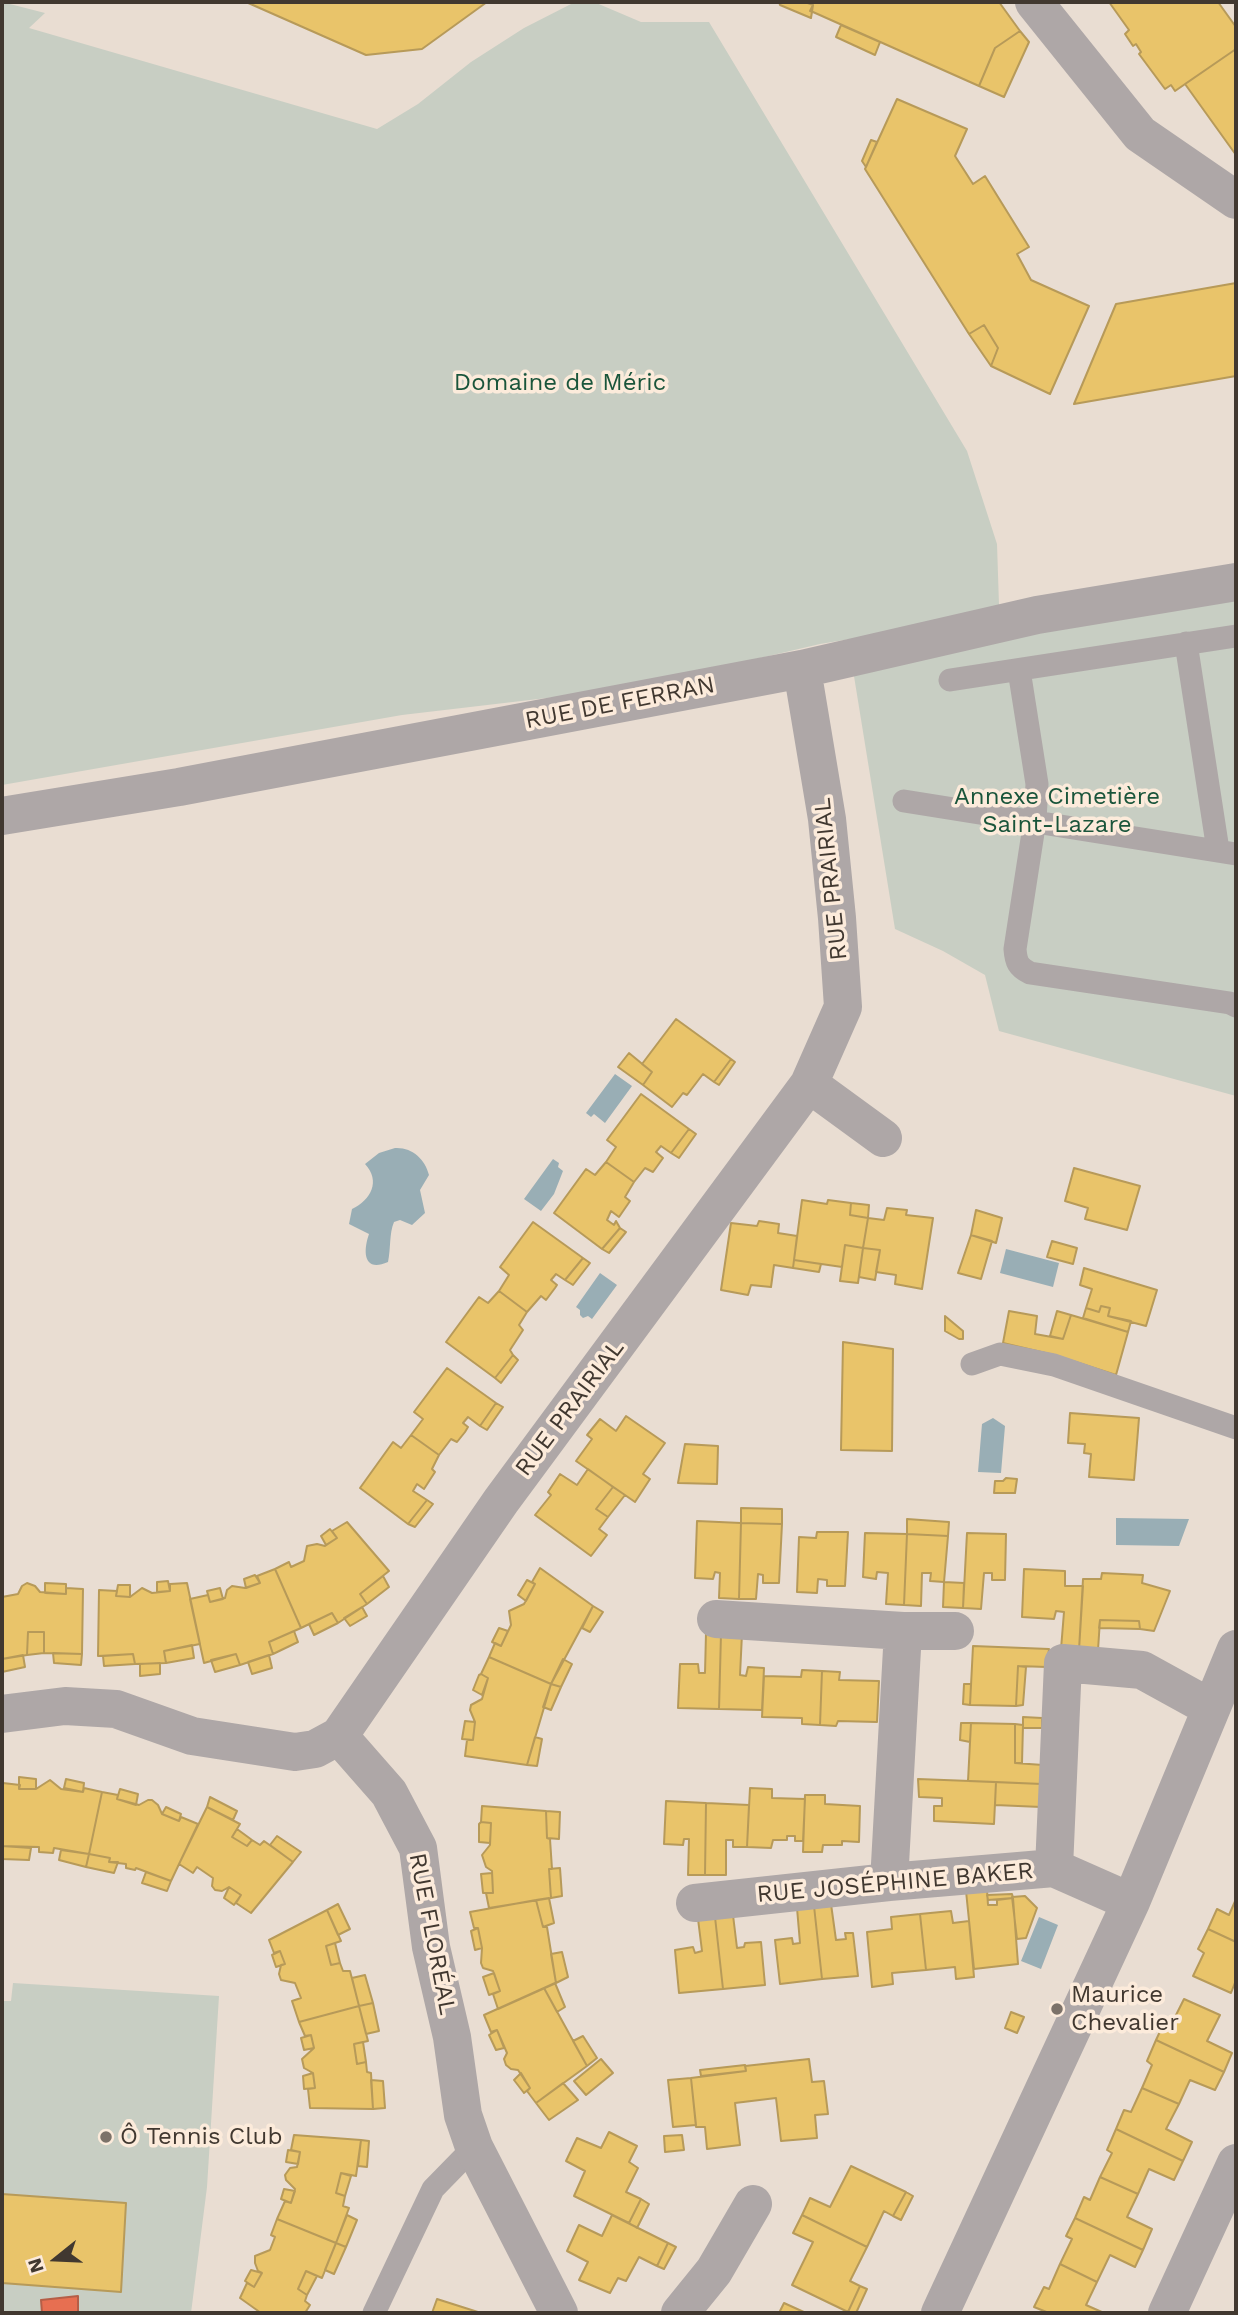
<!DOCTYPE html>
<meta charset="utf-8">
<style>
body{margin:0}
#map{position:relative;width:1238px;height:2315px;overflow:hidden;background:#e9ddd2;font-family:"Work Sans",sans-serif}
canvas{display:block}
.frame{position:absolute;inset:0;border:4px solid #413830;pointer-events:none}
.north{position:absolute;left:21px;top:2224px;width:70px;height:70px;-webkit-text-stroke:5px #fcebdb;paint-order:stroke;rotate:252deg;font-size:19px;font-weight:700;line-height:28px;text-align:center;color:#413830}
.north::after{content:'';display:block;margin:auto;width:24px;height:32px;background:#413830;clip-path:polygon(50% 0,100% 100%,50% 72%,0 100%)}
</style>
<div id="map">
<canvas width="1238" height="2315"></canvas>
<div class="frame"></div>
<div class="north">N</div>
</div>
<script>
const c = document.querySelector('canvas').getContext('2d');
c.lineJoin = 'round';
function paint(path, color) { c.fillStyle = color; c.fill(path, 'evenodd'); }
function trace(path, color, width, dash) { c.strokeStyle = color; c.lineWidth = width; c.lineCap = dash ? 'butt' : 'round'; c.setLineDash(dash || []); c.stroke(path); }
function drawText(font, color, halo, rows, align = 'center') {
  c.font = font + ' "Work Sans",sans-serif'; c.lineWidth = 7; c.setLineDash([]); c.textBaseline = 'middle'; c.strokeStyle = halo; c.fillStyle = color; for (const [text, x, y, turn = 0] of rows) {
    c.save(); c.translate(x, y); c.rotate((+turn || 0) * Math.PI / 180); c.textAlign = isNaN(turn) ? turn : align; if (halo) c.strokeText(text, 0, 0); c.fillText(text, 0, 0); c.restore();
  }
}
const green = new Path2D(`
 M2,2L45,13L29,28L377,129L418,104L471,62L524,28L575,2H594L641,22H709L967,451L997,544L999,605L893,632L820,644L632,688L402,715L2,785Z
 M1236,593V1096L999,1031L985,975L943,951L895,929L853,670Z
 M13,1983L219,1996L207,2187L191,2313H2V2001H11Z`);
const water = new Path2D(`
 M615,1074L632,1086L605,1123L594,1114L591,1117L586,1113Z
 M395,1148C412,1147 425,1159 429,1175L420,1190L425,1213L412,1225L400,1220L394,1222C389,1234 391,1248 388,1262C363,1273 363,1251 369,1234L349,1224L352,1209C371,1200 381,1181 365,1164L379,1153Z
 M553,1159L559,1163L558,1167L563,1171L554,1194L541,1211L524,1199Z
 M1006,1249L1059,1263L1053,1287L1000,1273Z
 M600,1273L617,1285L592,1319L588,1316L583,1318L580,1315V1310L576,1307Z
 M993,1418L1005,1426L1001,1473L978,1472L982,1424Z
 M1116,1518L1189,1519L1179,1546L1116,1545Z
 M1039,1917L1058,1925L1041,1969L1021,1961Z`);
const homes = new Path2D(`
 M246,2H487L422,49L366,55Z
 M779,2H805L813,5L811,18L780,5Z
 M805,2H999L1020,31L995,48L979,86L813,12L810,11L813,5Z
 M1109,2H1218L1236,27V49L1175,91L1171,85L1165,89L1139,54L1141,52L1136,44L1133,46L1125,34L1129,30Z
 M841,25L880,42L875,55L836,37Z
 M1020,31L1029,42L1004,97L979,86L995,48Z
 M1236,49V155L1185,84Z
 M897,99L967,129L955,156L973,184L985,176L1029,247L1017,254L1031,280L1089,306L1050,394L991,366L998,348L984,325L969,334L865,169Z
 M871,140L877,142L866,167L862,161Z
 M1236,283V376L1074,404L1116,304Z
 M984,325L998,348L991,366L969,334Z
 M676,1019L731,1059L714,1082L703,1074L687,1095L683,1093L672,1107L643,1085L652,1072L642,1064Z
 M629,1053L652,1072L643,1085L618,1067Z
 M731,1059L735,1062L719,1085L714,1082Z
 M641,1094L689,1129L671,1153L661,1146L656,1152L663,1158L653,1172L645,1168L634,1182L606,1162L616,1147L607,1140Z
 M689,1129L696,1134L679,1158L671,1153Z
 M606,1162L634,1182L625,1197L630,1201L619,1217L611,1211L607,1220L614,1225L616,1221L620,1228L602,1249L554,1213L586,1169L595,1175Z
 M1074,1168L1140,1186L1127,1230L1085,1219L1088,1208L1065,1201Z
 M802,1200L827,1204L828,1200L851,1203L850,1215L868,1218L863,1248L845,1245L842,1267L794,1260Z
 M851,1203L869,1205L868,1218L850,1215Z
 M887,1208L907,1210L906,1215L933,1218L922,1289L895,1284L896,1275L876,1272L880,1250L863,1248L868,1218L884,1220Z
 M976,1210L1002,1218L996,1243L971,1235Z
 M759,1221L779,1224L778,1233L797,1236L793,1268L774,1265L771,1287L751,1285L748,1295L721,1290L731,1223L757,1226Z
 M533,1222L583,1258L565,1280L556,1274L551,1280L557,1285L555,1288L546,1300L541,1296L527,1312L499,1291L509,1275L500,1267Z
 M620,1228L626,1232L609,1253L602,1249Z
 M971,1235L992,1241L981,1279L958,1273Z
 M1052,1241L1077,1248L1073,1264L1047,1257Z
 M845,1245L863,1248L858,1283L840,1281Z
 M863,1248L880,1250L875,1280L859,1277Z
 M583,1258L590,1263L573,1285L565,1280Z
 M794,1260L821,1264L819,1272L793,1268Z
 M1084,1268L1157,1290L1146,1326L1108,1316L1110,1308L1101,1306L1099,1312L1086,1308L1092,1289L1080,1285Z
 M499,1291L527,1312L519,1325L523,1330L510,1350L513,1355L495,1378L446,1342L479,1297L488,1303Z
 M1101,1306L1110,1308L1108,1316L1131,1321L1128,1332L1083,1318L1086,1308L1099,1312Z
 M1009,1311L1037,1316L1035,1334L1063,1339L1071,1315L1128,1332L1116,1375L1054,1355L1003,1343Z
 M1057,1311L1071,1315L1063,1339L1050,1336Z
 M945,1316L963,1331V1339H959L945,1331Z
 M843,1342L893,1349L892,1451L841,1450Z
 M513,1355L518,1360L501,1383L495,1378Z
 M447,1368L496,1403L480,1426L468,1417L463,1423L468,1427L465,1432L457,1442L451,1439L439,1455L411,1435L423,1419L414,1412Z
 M496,1403L503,1407L487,1430L480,1426Z
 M1070,1413L1139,1418L1134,1480L1089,1477L1091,1454L1084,1453L1085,1444L1068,1443Z
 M626,1416L665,1443L643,1474L650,1479L635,1502L576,1461L592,1439L587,1435L600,1419L616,1431Z
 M411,1435L439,1455L432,1469L435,1472L424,1489L417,1484L413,1491L427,1500L408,1524L360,1488L393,1442L401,1448Z
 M685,1444L718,1446L717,1484L678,1483Z
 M588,1469L613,1487L596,1509L608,1517L599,1529L607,1535L591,1556L535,1515L551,1495L548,1492L560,1474L577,1485Z
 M1006,1478L1017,1479L1015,1493H994L995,1481H1003Z
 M613,1487L625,1495L608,1517L596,1509Z
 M427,1500L433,1504L415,1527L408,1524Z
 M741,1508L782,1509V1524L741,1523Z
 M907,1519L949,1522L948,1536L907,1534Z
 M697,1521L741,1523L739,1599L719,1598L720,1573L715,1572L713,1579L695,1578Z
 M347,1522L389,1571L360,1594L367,1604L338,1623L332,1613L301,1628L275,1569L289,1562L291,1567L304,1561L307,1546L317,1544L325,1546L337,1538L332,1531Z
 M741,1523L782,1524L779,1583H763V1575L758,1574L756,1599H739Z
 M330,1529L337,1538L326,1545L321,1536Z
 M817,1532H848L845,1586H827V1580L818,1579L817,1593L797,1592L799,1537L816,1538Z
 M865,1533L907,1534L904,1605L886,1604L888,1573L877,1572L876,1579L863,1577Z
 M967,1533L1006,1534L1005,1580H992V1573H984L981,1609L963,1608Z
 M907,1534L948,1536L944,1582L930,1581L931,1573H922L921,1606L904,1605Z
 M540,1568L593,1606L551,1684L489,1657L495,1643L501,1646L511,1625L509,1611L524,1604L535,1584L532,1582Z
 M275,1569L301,1628L269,1642L273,1654L240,1665L236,1654L204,1663L190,1599L208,1595L210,1602L225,1598L227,1590L232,1586L245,1588L260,1583L257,1576Z
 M1024,1569L1065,1571V1586H1083L1079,1650L1061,1649L1064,1612L1056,1611L1054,1619L1022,1617Z
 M1102,1573L1143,1575L1142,1583L1170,1591L1154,1631L1140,1629L1139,1621L1100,1620L1098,1650H1079L1083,1579H1101Z
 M255,1575L260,1583L246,1588L244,1579Z
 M383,1576L389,1587L367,1604L360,1594Z
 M527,1580L535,1584L526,1601L518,1595Z
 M168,1581L170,1591L157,1592V1582Z
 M944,1582L964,1583L963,1608L943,1607Z
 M27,1583L35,1586L40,1592L66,1594V1588L83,1589L82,1654L44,1653V1632H28L27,1655L2,1659V1597L18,1594L22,1586Z
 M45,1583L66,1584V1594L45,1593Z
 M187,1583L200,1644L164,1651L166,1663L135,1664L133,1654L98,1656L99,1590L117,1591L116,1596L130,1597L142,1588L152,1593L170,1591V1584Z
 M118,1585H130V1597L116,1596Z
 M220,1588L223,1599L210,1602L207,1591Z
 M593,1606L603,1612L590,1632L582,1628Z
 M362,1607L367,1616L350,1626L344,1618Z
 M332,1613L338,1623L314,1635L309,1624Z
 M1100,1620L1139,1621L1140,1629L1099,1628Z
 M499,1628L508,1631L501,1646L492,1642Z
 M294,1631L298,1642L273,1654L269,1642Z
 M28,1632H44V1653L27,1655Z
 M706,1633L721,1634L719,1709L678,1708L680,1664H698L699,1673H705Z
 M721,1634H742L740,1675L746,1676L748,1667L764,1668L762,1710L719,1709Z
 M192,1645L194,1658L166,1663L164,1651Z
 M973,1646L1049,1649L1047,1667L1018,1666L1016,1706L970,1705Z
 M53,1653L82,1654L81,1665L54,1663Z
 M133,1654L135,1664L104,1666L103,1656Z
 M236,1654L240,1665L215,1672L211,1660Z
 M23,1655L25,1667L2,1672V1659Z
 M269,1655L272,1668L252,1674L248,1662Z
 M489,1657L551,1684L527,1765L465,1756L467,1740H473L475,1722L470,1710L471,1705L482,1699L488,1678L481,1674Z
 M563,1659L572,1664L561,1687L551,1684Z
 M160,1663V1674L140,1676V1664Z
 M1018,1666L1026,1667L1023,1705L1016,1706Z
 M802,1670L822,1671L820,1725L802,1724V1718L762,1717L764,1676L801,1677Z
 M822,1671L840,1672L839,1680L879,1681L877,1722L838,1721L836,1726L820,1725Z
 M481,1674L488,1678L482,1695L473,1690L479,1675Z
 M551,1684L561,1687L551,1710L543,1707Z
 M964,1684H971L970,1705L963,1704Z
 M1023,1717L1042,1718V1728H1023Z
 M465,1721L475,1722L473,1740L462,1739Z
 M961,1723H971L970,1742L960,1740Z
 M971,1723L1015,1724V1763L1043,1765L1042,1784L968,1781Z
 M1015,1724L1023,1725L1022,1763H1015Z
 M535,1737L542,1739L537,1766L527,1765Z
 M19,1777L36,1779V1789H19Z
 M66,1779L84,1783L83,1792L64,1788Z
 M918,1779L996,1782L994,1824L934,1821V1806H942V1798L919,1797Z
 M50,1780L61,1789L83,1792L84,1788L102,1792L89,1854L54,1848L53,1853L39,1852V1847L2,1846L3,1783L20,1785L19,1789H36Z
 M996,1782L1042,1784L1041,1807L995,1805Z
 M750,1788L772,1789V1798L805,1799L803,1841H795V1836H787V1840H773L771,1848L747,1847Z
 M120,1789L138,1794L136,1805L117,1799Z
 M102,1792L118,1795L117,1799L139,1805L148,1800H152L158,1805L162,1814L179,1821L181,1817L198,1824L171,1881L136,1868L135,1870L126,1868V1864L109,1862L110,1858L89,1854Z
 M805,1795H825V1804L860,1806L859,1842L842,1841V1845H823L822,1852H803Z
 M210,1797L237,1811L233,1820L207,1807Z
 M666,1801L706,1803L705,1875H688L689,1839H684L683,1845L664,1844Z
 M706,1803L749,1805L747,1847H733V1840H726V1875H705Z
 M482,1806L546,1811L547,1838L550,1839L552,1869H549L551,1898L489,1908L486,1893H493L492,1871L486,1867L482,1855L490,1845L491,1823L481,1822Z
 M166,1807L181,1814L179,1821L162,1814Z
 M207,1807L240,1824L232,1837L247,1846L252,1840L260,1845L264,1841L293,1862L251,1913L236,1903L241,1895L229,1887L222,1891L215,1890L212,1886L213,1878L197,1867L193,1873L179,1864Z
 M546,1811L560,1812L559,1839L547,1838Z
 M481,1822L491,1823L490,1843L479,1842V1824Z
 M237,1829L252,1840L247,1846L232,1837Z
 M277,1836L301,1852L293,1862L270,1845Z
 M2,1846L31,1848L29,1860L2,1859Z
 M61,1850L89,1854L86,1867L59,1860Z
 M89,1854L110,1858L109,1862H118L114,1873L86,1867Z
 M560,1868L562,1896L551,1898L549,1869Z
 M146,1872L171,1881L167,1891L142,1883Z
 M492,1873L493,1893H483L481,1874Z
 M229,1887L241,1895L234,1905L224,1898Z
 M987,1890L988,1905H997V1900L1013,1898L1018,1964L974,1969L966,1891Z
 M1012,1894L1013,1898L988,1900L987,1895Z
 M1025,1896L1037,1908L1026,1938L1017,1939L1012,1897Z
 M549,1898L554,1923L543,1927L536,1900Z
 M1236,1899V1942L1208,1929L1217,1909L1229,1915Z
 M536,1900L543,1927H547L556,1983L498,2009L493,1994L500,1991L493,1971L483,1968L481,1963L482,1948L478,1928H474L470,1912Z
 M338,1904L350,1929L338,1935L327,1910Z
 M831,1904L836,1940L846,1939L845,1933H853L858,1976L822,1979L814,1906Z
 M814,1906L822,1979L780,1984L775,1940L792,1938L793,1944L800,1943L797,1908Z
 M327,1910L341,1941L326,1946L331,1965L340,1963L343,1971H350L359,2006L299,2022L292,2001L301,1998L295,1983L281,1980L279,1974L281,1965L285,1964L280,1951L274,1953L269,1940Z
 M951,1911L953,1923L969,1921L974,1977L956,1979L955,1967L926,1970L920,1914Z
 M920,1914L926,1970L892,1973L893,1984L872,1987L867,1932L892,1929L891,1917Z
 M733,1915L737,1948L744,1947L745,1943L761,1942L765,1985L723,1989L715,1917Z
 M715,1917L723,1989L679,1993L675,1950L693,1947L695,1953L702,1951L698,1919Z
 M478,1928L482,1948L475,1950L471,1931Z
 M1208,1929L1236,1942V1980L1231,1993L1193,1976L1204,1953L1198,1949Z
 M335,1943L340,1963L331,1965L326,1946Z
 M280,1951L285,1964L276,1967L272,1955Z
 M562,1952L568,1977L556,1983L551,1954Z
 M494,1973L500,1991L489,1995L483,1977Z
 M365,1975L373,2003L359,2006L352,1978Z
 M555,1983L565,2007L557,2012L544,1988Z
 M544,1988L587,2066L536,2103L527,2091L530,2088L518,2070L511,2069L506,2065L504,2059L507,2053L497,2030L491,2032L484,2015Z
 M1184,1999L1220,2015L1207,2041L1232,2053L1224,2072L1156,2040L1164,2023L1171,2025Z
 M373,2003L379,2031L366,2034L359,2006Z
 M359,2006L368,2041L354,2044L357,2064L366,2062L367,2072L371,2073L373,2109L310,2108L308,2089L315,2088L313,2073L304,2068L302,2059L314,2048L311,2035L305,2036L299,2022Z
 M1011,2012L1024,2017L1017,2033L1005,2028Z
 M497,2030L504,2048L496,2050L489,2035Z
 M311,2035L314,2048L304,2050L301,2038Z
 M583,2036L597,2058L587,2066L573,2041Z
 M1156,2040L1224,2072L1215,2090L1190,2080L1179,2104L1142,2088L1152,2065L1147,2061Z
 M363,2042L366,2062L357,2064L354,2044Z
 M601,2059L613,2073L586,2095L574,2081Z
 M809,2059L812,2082L824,2081L828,2114L815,2115L817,2138L781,2141L776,2098L735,2103L740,2145L707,2149L705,2127H696L691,2078L746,2071L745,2066Z
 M745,2065L746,2071L701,2076L700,2070Z
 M313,2073L315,2088L304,2089L303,2076Z
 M521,2073L530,2088L524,2093L514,2080Z
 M691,2078L696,2125L673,2127L668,2080Z
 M371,2080L383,2081L385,2108L373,2109Z
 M563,2083L578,2100L549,2120L536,2103Z
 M1142,2088L1179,2104L1166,2129L1192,2142L1183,2161L1116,2129L1124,2110L1131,2112Z
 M1116,2129L1183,2161L1174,2180L1149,2169L1138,2194L1100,2177L1112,2153L1107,2150Z
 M609,2132L637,2146L629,2162L638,2168L626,2192L641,2199L629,2223L574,2196L585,2171L566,2161L577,2138L601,2148Z
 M294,2135L361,2140L356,2176L341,2173L336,2193L345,2196L343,2206L349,2208L336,2243L277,2219L285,2201L291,2203L295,2189L286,2180L285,2175L290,2168L297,2167L300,2152L291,2150Z
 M682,2135L684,2150L665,2152L664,2136Z
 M361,2140L369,2141L367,2167L358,2166Z
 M288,2150L300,2152L298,2164L286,2162Z
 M851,2166L906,2192L893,2216L884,2211L867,2247L802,2215L810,2198L830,2207Z
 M341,2173L351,2176L345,2196L336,2193Z
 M1100,2177L1138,2194L1127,2217L1152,2229L1143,2250L1075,2218L1084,2197L1090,2200Z
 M284,2189L295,2191L291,2203L281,2199Z
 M906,2192L913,2196L901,2220L893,2216Z
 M2,2194L126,2203L121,2292L2,2283Z
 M641,2199L649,2204L637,2228L629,2223Z
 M347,2215L357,2220L346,2247L336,2243Z
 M612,2215L668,2243L657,2266L639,2257L626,2281L618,2278L610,2293L579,2280L588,2262L567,2251L579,2225L602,2236Z
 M802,2215L867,2247L850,2281L860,2286L848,2312L792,2285L813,2242L793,2233Z
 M1075,2218L1143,2250L1135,2267L1110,2255L1097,2282L1060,2264L1072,2239L1066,2236Z
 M277,2219L336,2243L322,2278L306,2271L298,2289L307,2295L305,2301L310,2305L305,2313H261L240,2298L247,2283L254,2287L262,2273L258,2271L255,2263V2256L270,2250L275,2237L271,2235Z
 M336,2243L346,2247L334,2274L325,2270Z
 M668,2243L676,2247L664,2269L657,2266Z
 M1060,2264L1097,2282L1086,2305L1104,2313H1049L1034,2307L1044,2287L1049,2289Z
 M251,2270L262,2273L254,2287L245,2281Z
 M306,2271L317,2276L307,2295L298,2289Z
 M860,2286L867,2289L856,2313H850L848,2312Z
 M437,2299L481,2313H432Z
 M784,2303L806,2313H779Z`);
const shops = new Path2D(`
 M78,2296V2313H42L41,2300Z`);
const service = new Path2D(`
 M1186,643L1218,850
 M1019,670L1037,784L1035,820L1015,949C1016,962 1018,967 1030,973L1230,1003L1236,1006
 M950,680L1236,636
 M904,801L1236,854
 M972,1364L1000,1354L1054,1365L1236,1428
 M374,2313L433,2189L474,2147`);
const minor = new Path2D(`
 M1034,2L1140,134L1236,200
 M2,816L179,787L802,669L1037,615L1236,582
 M809,1084L883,1138
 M716,1619L903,1631H955
 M2,1714L65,1706L116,1709L192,1736L295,1752L315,1749L339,1736L389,1793L418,1848L431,1947L452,2037L463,2115L474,2147L559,2313
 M339,1736L501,1501L809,1084L843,1007L837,918L827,819L802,669
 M1054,1868L1063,1663L1142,1670L1211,1708
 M889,1882L903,1631
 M695,1903L889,1882L1054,1868L1131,1902
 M680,2313L714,2271L753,2204
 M940,2313L1131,1902L1236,1649
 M1167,2313L1236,2163`);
const markers = [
 [1057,2009,7,"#7c7269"],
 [106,2137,7,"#7c7269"]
];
const parkNames = [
 ["Domaine de Méric",560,383],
 ["Annexe Cimetière",1057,797],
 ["Saint-Lazare",1057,825]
];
const streetNames = [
 ["RUE DE FERRAN",620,703,-11],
 ["RUE PRAIRIAL",831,879,-96],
 ["RUE PRAIRIAL",570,1408,-53],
 ["RUE JOSÉPHINE BAKER",895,1883,-5],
 ["RUE FLORÉAL",432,1934,79]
];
const poiNames = [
 ["Maurice",1071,1995],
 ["Chevalier",1071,2023],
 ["Ô Tennis Club",120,2137]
];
paint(green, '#c8cec3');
paint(water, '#99aeb5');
paint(homes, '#e9c46a');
trace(homes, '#b79a59', 2);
paint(shops, '#e76f51');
trace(shops, '#b55e47', 2);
trace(service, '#aea7a7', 23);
trace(minor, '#aea7a7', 38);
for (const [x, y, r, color] of markers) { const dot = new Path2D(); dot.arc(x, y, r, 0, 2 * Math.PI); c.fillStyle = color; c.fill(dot); trace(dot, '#fcebdb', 2.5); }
drawText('24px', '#1a553b', '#fcebdb', parkNames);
drawText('24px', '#413830', '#fcebdb', streetNames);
drawText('24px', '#413830', '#fcebdb', poiNames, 'left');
</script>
